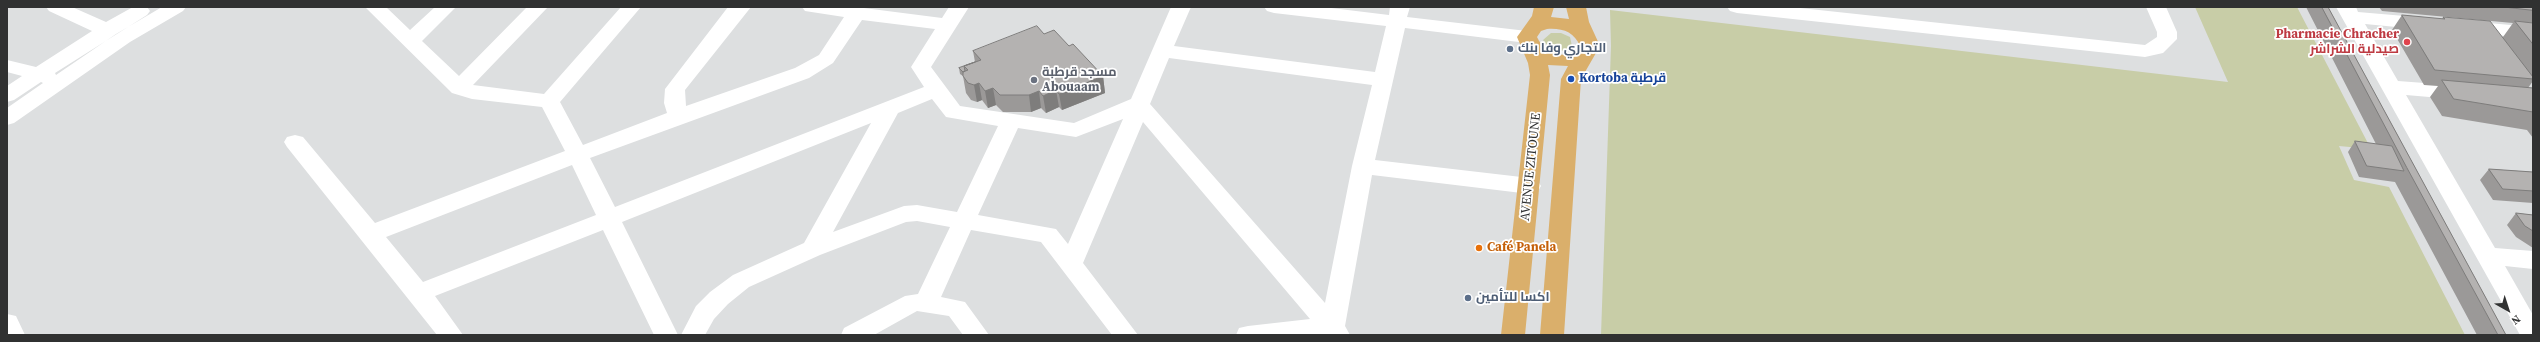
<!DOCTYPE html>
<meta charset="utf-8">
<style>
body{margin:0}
#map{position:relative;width:2540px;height:342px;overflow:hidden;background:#dddfe0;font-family:"Source Serif 4",serif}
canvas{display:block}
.frame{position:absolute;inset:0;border:8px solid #303131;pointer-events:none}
.north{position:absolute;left:2488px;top:290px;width:40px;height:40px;-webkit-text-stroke:3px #fff;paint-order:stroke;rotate:141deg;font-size:11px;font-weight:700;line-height:16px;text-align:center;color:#303131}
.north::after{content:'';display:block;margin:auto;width:14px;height:18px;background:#303131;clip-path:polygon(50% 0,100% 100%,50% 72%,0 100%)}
</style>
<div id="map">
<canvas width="2540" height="342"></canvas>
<div class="frame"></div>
<div class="north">N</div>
</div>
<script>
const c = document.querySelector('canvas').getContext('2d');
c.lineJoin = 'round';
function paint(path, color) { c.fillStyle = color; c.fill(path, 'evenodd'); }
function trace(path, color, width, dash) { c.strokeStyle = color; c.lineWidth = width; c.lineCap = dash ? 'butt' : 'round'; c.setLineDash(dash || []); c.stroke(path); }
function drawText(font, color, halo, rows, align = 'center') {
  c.font = font + ' "Source Serif 4",Cairo,serif'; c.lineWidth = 3.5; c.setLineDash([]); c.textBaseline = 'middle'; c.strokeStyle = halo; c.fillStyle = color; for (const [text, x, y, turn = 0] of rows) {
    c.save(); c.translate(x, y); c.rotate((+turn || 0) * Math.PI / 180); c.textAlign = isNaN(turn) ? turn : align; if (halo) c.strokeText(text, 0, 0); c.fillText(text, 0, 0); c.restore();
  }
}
const green = new Path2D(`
 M2195,7H2297L2371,149L2339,146L2354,180L2389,187L2465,335H1601L1611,46L1610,10L2228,82Z
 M1551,33H1561L1570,37L1572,46L1563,51L1549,48L1543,40Z`);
const minor = new Path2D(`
 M46,7H72L106,22L133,7H147L150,11L147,15L55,73L56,75L116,34L162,7H186L183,11L130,42L14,123L7,125V108L43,83L41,82L14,100L7,102V86L22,76L7,72V60L36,67L92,31L49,11Z
 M365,7H386L410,30L435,7H456L422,41L459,76L527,7H548L473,85L544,94L621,7H641L560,102L583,145L667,113L664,103L665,89L728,7H751L685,90L686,106L795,68L819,55L844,17L805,11L802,7H856L942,18L949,7H969L931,67L960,106L1074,123L1131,99L1171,7H1191L1174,46L1375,72L1386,26L1274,13L1267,11L1264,7H1323L1389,15L1390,7H1410L1407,17L1527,31L1534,33L1537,37L1534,41L1527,43L1405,28L1375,160L1530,178L1538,181L1541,186L1538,191L1530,194L1372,175L1345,326L1350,335H1236L1239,328L1248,326L1310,319L1143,122L1083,263L1138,335H1112L1041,242L971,230L941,297L965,302L989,335H963L949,316L917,311L874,335H841L844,328L905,296L918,294L950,227L917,221L906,222L820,255L749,287L728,304L714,319L705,335H681L696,306L710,292L733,275L804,243L871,123L622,222L678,335H654L603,230L435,296L463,335H437L287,147L284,142L287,137L295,135L303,137L375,223L565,151L542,107L472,99L452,93ZM862,20L935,29L911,67L924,87L615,207L590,158L809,78L833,63ZM1169,58L1372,85L1352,166L1325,303L1150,104ZM932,99L946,117L998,126L957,212L917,205L904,206L833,232L898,113ZM1123,119L1068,244L1056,229L978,215L1018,128L1076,137ZM572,165L596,215L423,282L386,237Z
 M1727,7H1791L2145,45L2157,37V32L2146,7H2166L2177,32V39L2163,53L2145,57L1737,13L1730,11Z
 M2336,7H2356L2358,12L2428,18L2435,20L2438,24L2435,28L2428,30L2365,24L2398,81L2464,86L2471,88L2474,93L2471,98L2464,100L2406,95L2495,248L2533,251V269L2505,266L2533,315V335H2520Z
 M2466,21L2533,27V39L2459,31L2456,27L2459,23Z
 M7,314L16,316L25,335H7Z`);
const major = new Path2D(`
 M1534,7H1554L1551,17L1569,19L1566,7H1586L1589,22L1600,46L1581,79L1564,335H1540L1561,79L1568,66L1548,65L1550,75L1525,335H1501L1530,75L1528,63L1517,37L1532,16ZM1547,29C1563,28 1574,32 1580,46C1568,63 1544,53 1537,37L1541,31Z`);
const wall = new Path2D(`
 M2306,7H2328L2506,335H2477L2395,182L2359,177L2348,152L2355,141L2376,144Z
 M2379,7H2533V81L2528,88H2533V138L2527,130L2442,116L2430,97L2438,86L2424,85L2392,30L2402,15L2442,19L2443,17L2503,37L2513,23L2382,11Z
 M1044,34L1069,46L1103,76L1105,93L1062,110L1059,107L1046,113L1041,108L1031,112H1003L996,105L988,108L982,100L977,102L971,100L966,93L963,76L960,74L959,68L975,62L973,51Z
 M2489,169L2533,172V203L2493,200L2480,180Z
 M2516,213L2533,215V248L2516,237L2507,225Z`);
const shadedWall = new Path2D(`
 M1103,76L1105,93L1062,110L1059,94Z
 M979,83L982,100L977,102L974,85Z
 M993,88L996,105L988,108L985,91Z
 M1056,90L1059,107L1046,113L1043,96Z
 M1039,91L1041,108L1031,112L1029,95Z`);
const building = new Path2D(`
 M2322,7H2328L2506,335H2498L2407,168Z
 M2504,7H2533V10Z
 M2402,15L2445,19L2443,17L2490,21L2533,77V79L2435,70Z
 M2515,21L2533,23V44Z
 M1037,26L1044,34L1054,30L1069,46L1073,44L1103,76L1059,94L1056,90L1043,96L1039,91L1029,95H1000L993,88L985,91L979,83L974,85L968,83L963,76V72L968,70L964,66L981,60L973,51Z
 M975,62L964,66L965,71L963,72L959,68Z
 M2442,80L2533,88V112L2454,99Z
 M2355,141L2392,146L2404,171L2367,166Z
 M2489,169L2533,172V191L2503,189Z
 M2516,213L2533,215V231L2525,226Z`);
const markers = [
 [2407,42,4,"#e0444e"],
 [1510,49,4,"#5c6f8a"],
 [1571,79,4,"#1a4fb4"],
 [1034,80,4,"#6b7280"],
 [1479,248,4,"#e8710a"],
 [1468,298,4,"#5c6f8a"]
];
const healthNames = [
 ["Pharmacie Chracher",2399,35],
 ["صيدلية الشراشر",2399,50]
];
const serviceNames = [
 ["التجاري وفا بنك",1518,49],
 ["اكسا للتأمين",1476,298]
];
const worshipNames = [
 ["مسجد قرطبة",1042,73],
 ["Abouaam",1042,88]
];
const transitNames = [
 ["Kortoba قرطبة",1579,79]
];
const streetNames = [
 ["AVENUE ZITOUNE",1531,167,-84]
];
const foodNames = [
 ["Café Panela",1487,248]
];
paint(green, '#c8cda7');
paint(minor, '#fff');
paint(major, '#daaf6b');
paint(wall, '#9b9998');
paint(shadedWall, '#7e7d7c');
paint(building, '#b4b2b1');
trace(building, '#7e7d7c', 1);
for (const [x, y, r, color] of markers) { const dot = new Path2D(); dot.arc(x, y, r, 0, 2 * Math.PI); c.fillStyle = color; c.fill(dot); trace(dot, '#fff', 1.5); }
drawText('bold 13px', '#be3a42', '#fff', healthNames, 'right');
drawText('bold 13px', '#4e5e75', '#fff', serviceNames, 'left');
drawText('bold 13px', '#5b616d', '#fff', worshipNames, 'left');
drawText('bold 13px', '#164399', '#fff', transitNames, 'left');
drawText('13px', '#303131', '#fff', streetNames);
drawText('bold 13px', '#c56008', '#fff', foodNames, 'left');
</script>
